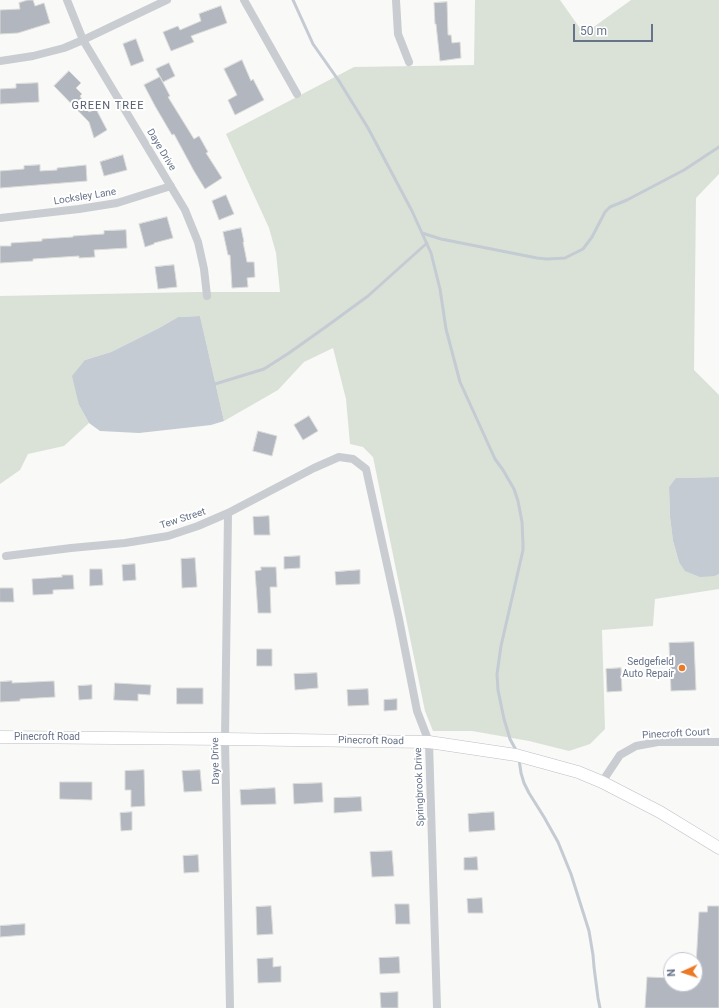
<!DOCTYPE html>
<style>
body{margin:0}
#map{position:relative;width:719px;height:1008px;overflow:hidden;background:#f9f9f7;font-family:Roboto,sans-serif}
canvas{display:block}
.north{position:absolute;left:663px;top:952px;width:40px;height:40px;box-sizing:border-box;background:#fff;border:1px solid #c2c7d0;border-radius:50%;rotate:267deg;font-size:11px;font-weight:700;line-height:16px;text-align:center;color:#677389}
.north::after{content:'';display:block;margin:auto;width:14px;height:18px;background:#ec7925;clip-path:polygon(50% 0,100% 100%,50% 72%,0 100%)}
.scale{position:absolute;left:573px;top:24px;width:80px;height:18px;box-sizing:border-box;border:2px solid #677389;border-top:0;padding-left:5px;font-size:12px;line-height:14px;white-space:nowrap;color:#677389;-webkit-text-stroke:3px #fff;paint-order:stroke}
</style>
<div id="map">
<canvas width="719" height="1008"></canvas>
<div class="north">N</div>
<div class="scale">50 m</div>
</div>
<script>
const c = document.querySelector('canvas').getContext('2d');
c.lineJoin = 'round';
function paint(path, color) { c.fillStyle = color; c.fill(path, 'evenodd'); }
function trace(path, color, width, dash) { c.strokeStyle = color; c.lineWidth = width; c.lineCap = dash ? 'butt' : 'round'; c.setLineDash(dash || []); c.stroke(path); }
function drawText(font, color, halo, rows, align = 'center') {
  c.font = font + ' Roboto,sans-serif'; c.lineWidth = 4; c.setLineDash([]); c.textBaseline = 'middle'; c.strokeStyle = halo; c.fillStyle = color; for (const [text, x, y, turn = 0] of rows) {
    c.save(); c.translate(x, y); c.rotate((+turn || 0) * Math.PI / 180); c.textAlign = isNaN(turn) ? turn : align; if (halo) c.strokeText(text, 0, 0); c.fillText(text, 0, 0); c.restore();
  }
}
const green = new Path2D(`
 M475,0H560L584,34L631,0H719V174L696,198L694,370L719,395V477L677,478L669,487L670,517L673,541L679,562L715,576L719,574V589L655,599L653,626L602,630L605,729L590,744L569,751L529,741L472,731H433L425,711L373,457L363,447L350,444L346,399L333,348L304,362L278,390L224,421L200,316L178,317L159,328L111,352L85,360L79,405L89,423L64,446L28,454L20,470L0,484V296L197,292H280L276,253L269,228L226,134L354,67L474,65Z`);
const water = new Path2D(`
 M200,316L224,421L211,425L139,433L100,431L89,423L79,405L72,376L85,360L111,352L159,328L178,317Z
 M719,477V574L715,576L700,577L685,571L679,562L673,541L670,517L669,487L676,478Z`);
const stream = new Path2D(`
 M293,0L313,44L339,81L368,128L412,211L431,253L440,289L446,329L460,382L495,459L503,470L514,489L518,501L522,522L523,543V550L501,646L497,674L498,690L504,719L510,739L517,752
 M422,233L441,239L537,258L547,259L565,258L583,249L592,237L605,212L610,207L627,200L684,170L719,147
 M211,383L215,384L264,369L289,353L327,326L368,296L427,243
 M519,759L521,773L524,783L529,793L544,817L558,842L571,874L589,931L593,955L594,967L598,998L600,1008`);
const building = new Path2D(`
 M28,0H33L35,6L44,3L50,23L18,33L0,34V10L20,9L19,3Z
 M447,2L448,35H451L452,43L460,42L461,58L440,61L436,24H435L434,3Z
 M221,6L227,23L191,36L194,42L171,51L163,32L178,26L180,30L201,21L199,14Z
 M136,39L144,61L131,66L123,44Z
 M242,60L251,81L253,79L264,100L235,115L228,100L237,95L224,69Z
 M169,63L175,76L163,82L156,69Z
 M69,71L81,83L76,88L82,94L80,96L89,112L96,109L107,130L94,138L89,122L54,86Z
 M160,77L170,96L168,97L194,139L199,136L208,152L206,153L222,178L205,189L194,171L174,134L172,135L155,106L144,85Z
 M38,83L39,102L0,104V89L16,88V84Z
 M123,155L127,170L104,176L100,162Z
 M40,165V171L57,170V168L86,165L87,181L0,188V171L24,169V166Z
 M226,195L234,214L219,220L212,201Z
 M167,217L173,238L154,243V244L145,247L139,224Z
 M241,228L244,242H243L247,262H254L255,277L247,278L248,287L232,288L230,255H228L223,232Z
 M126,230L127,248L94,250L95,257L79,258V256L33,259V261L0,263V246H11V243L42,241V239L73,237V236L104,234V231Z
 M174,265L177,287L158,289L155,267Z
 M309,416L318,431L303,440L294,425Z
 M258,431L277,436L272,456L253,451Z
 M269,516L270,535H254L253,517Z
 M300,556V568L284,569V557Z
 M195,558L197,587L182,588L181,559Z
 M135,564L136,580L123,581L122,565Z
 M261,567H276L277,587H270L271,613H258L255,571L261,570Z
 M90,569H102L103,585L90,586Z
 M360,570V584L336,585L335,572Z
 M62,575H73L74,589L53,590V594L33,595L32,579L62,577Z
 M0,588H13L14,602H0Z
 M694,642L696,690L671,691L669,643Z
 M257,649H272V666H257Z
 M621,668L622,691L607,692L606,669Z
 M317,673L318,688L295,690L294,674Z
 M12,681V683L54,681L55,697L20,699V701L0,702V682Z
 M115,683L151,685L150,695L138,694V701L114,700Z
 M92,685V699L79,700L78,686Z
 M177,688H203V704H177Z
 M368,689L369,705L348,706L347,690Z
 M397,699V710L384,711V700Z
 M144,770L145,806L131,807V790H125V771Z
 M200,770L202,791L184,792L182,771Z
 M60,782H92V800L60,799Z
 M322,783L323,802L294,804L293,784Z
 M275,788L276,804L241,805L240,790Z
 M361,797L362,811L334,813V798Z
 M132,812V830L121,831L120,813Z
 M494,812L495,830L469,832L468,814Z
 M392,851L394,876L372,877L370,852Z
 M198,855L199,872L184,873L183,856Z
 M477,857L478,870H464V858Z
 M482,898L483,913H468L467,899Z
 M395,904H409L410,924H396Z
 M271,906L273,934L257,935L256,907Z
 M708,906H719V1008H645L647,977L671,978V984H695L699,912H707Z
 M25,924V935L0,937V926Z
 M399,957L400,973L380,974L379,958Z
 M273,958V967L281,966V982L258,983L257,959Z
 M398,992V1008H381L380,993Z`);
const street = new Path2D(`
 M67,0L83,40L185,210L198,242L204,269L207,296
 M244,0L297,94
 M396,0L398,34L409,62
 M0,61L33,56L64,48L83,40L167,0
 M0,218L79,209L117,203L171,186
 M228,513L225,739L230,1008
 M6,556L71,548L125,543L168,536L198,526L228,513L314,468L339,457L353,459L366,469L399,619L417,711L429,742L437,1008
 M602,782L620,755L636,746L658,742H719`);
const secondary = new Path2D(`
 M0,737L225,739L429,742L516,755L578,772L602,782L660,812L719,848`);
const markers = [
 [682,668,4,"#ec7925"]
];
const streetNames = [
 ["Daye Drive",161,150,59],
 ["Locksley Lane",85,197,-9],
 ["Tew Street",183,519,-18],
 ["Pinecroft Court",676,734,-3],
 ["Pinecroft Road",47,737],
 ["Pinecroft Road",371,741,1],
 ["Daye Drive",216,761,-91],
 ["Springbrook Drive",420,787,-92]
];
const poiNames = [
 ["Sedgefield",674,662],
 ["Auto Repair",674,674]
];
const neighbourhoodNames = [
 ["GREEN TREE",108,106]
];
paint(green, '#dae2d8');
paint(water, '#c4cbd2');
trace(stream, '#c4cbd2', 3);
paint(building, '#b2b7bf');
trace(building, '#dbdbd9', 1);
trace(secondary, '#bbbfc5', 13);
trace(street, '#c9ccd0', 8);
trace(secondary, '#fff', 12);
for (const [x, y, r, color] of markers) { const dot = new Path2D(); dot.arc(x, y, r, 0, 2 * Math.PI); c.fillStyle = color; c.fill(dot); trace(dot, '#fff', 1.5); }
drawText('10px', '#677389', '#fff', streetNames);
drawText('10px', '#677389', '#fff', poiNames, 'right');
c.letterSpacing = '1px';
drawText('11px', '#555e6e', '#fff', neighbourhoodNames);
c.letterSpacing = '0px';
</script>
